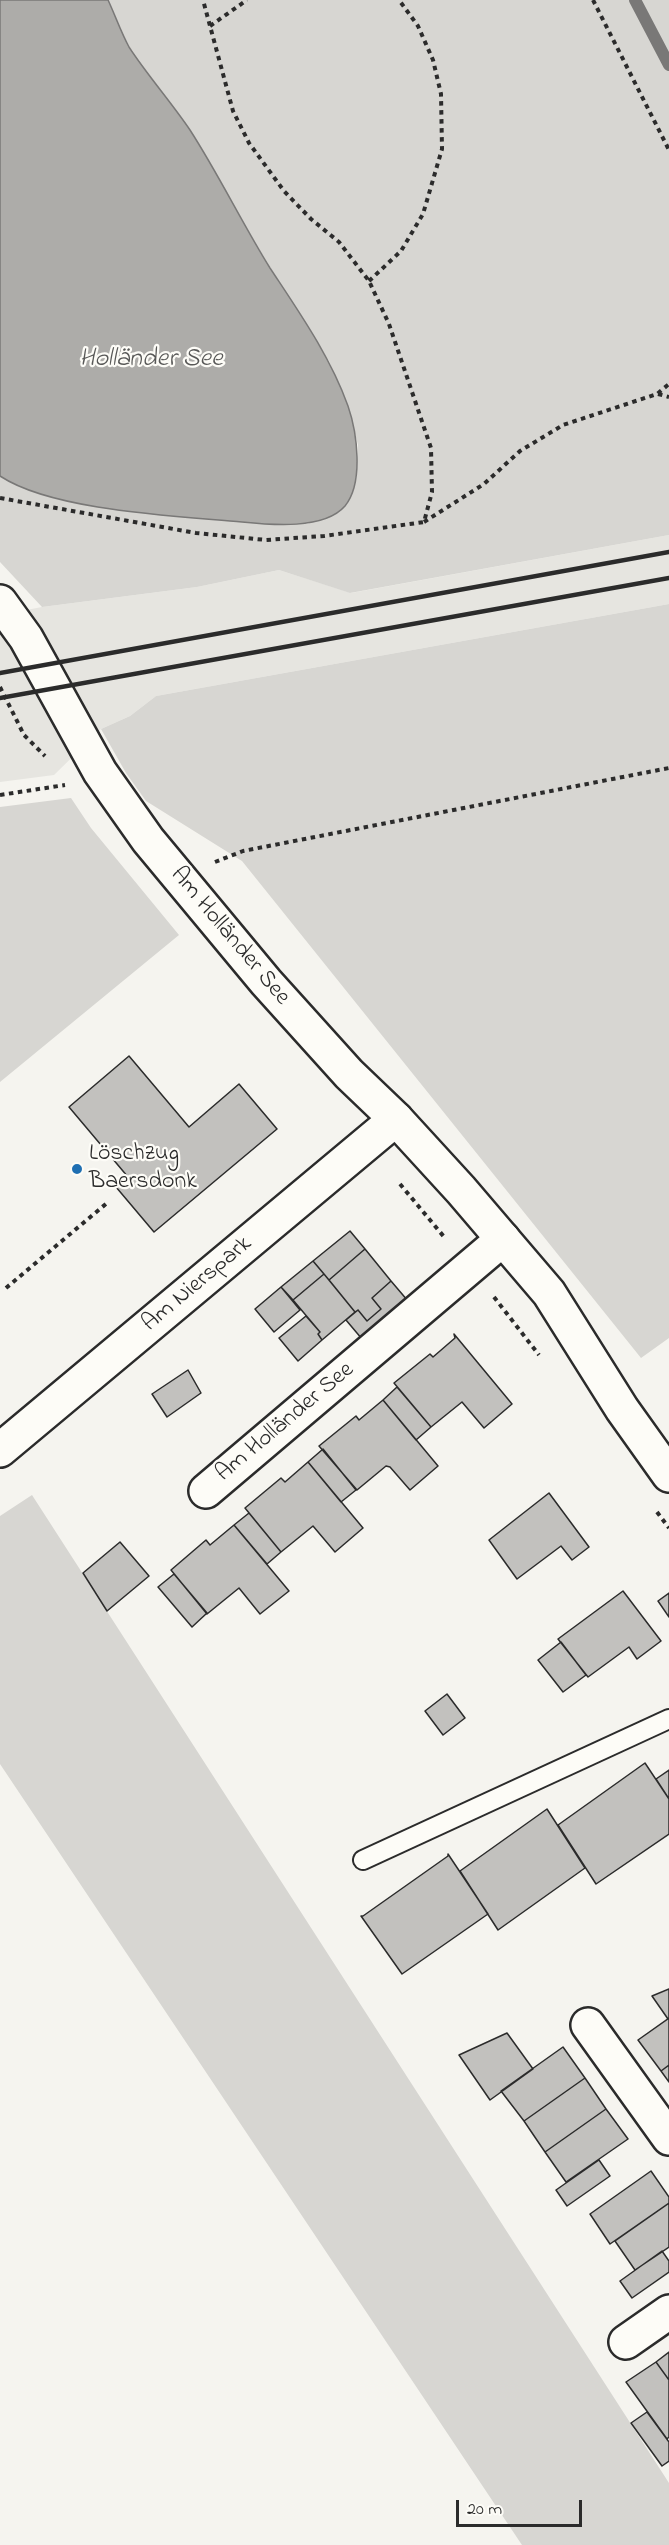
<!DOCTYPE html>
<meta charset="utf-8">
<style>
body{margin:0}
#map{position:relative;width:669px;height:2545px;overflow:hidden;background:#f5f4ef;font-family:"Indie Flower",sans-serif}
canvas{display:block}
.scale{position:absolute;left:456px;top:2500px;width:126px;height:27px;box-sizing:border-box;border:3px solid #2b2b2b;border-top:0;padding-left:8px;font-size:18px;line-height:21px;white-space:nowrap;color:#2b2b2b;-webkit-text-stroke:4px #fdfcf7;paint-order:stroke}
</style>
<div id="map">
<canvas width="669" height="2545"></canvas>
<div class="scale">20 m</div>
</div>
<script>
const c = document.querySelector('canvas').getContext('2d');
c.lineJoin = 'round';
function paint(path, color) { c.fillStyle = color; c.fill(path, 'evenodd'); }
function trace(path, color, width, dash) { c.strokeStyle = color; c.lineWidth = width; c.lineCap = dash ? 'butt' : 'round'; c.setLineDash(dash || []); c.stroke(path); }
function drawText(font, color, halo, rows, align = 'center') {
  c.font = font + ' "Indie Flower",sans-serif'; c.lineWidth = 4.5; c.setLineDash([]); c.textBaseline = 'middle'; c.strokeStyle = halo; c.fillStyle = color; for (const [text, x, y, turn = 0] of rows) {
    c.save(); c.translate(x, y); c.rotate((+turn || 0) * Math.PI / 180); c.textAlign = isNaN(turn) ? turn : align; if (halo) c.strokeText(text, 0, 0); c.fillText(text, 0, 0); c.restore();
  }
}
const built = new Path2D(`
 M669,535V604L156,696L130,716L101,729L54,775L0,782V615L42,607L197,587L279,570L351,593Z`);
const green = new Path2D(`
 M108,0H669V535L350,593L279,570L197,587L42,607L0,562V476C39,501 93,505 138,511C194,518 250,524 308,524L356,480L358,445L348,408L329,361L262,254L189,130L129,46Z
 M669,604V1338L641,1358L242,861L146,801L126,773L101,729L130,716L156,696Z
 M71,798L91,828L179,935L0,1082V807Z
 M32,1495L669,2483V2545H522L0,1764V1516Z`);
const water = new Path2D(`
 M0,0H108C115,15 121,32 129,47C148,76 171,102 190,130C219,175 242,223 270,268C299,312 330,356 348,406C357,432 364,483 345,506C324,530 271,525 242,522C177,516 53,511 0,476Z`);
const stream = new Path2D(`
 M635,0L669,65`);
const building = new Path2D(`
 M129,1056L189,1127L239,1084L277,1129L154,1232L116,1187L128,1177L69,1107Z
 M350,1231L365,1249L329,1280L313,1261Z
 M365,1249L391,1281L372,1298L381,1309L367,1321L358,1310L355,1312L329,1280Z
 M313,1261L324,1274L293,1300L281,1287Z
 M324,1274L355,1312L322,1340L318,1334L320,1332L293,1300Z
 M391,1281L408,1301L362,1339L346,1320L358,1310L367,1321L381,1309L372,1298Z
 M281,1287L300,1310L274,1332L255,1309Z
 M306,1316L320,1332L318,1334L322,1340L298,1361L279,1338Z
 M454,1334L512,1404L484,1428L462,1402L431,1427L394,1383L430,1354L433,1357L455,1338Z
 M188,1370L201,1393L167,1417L152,1394Z
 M397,1387L431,1427L416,1440L383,1400Z
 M383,1400L438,1466L410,1490L390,1467L386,1466L357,1490L319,1446L356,1416L359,1420Z
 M323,1449L356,1490L341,1502L308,1462Z
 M308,1462L363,1528L335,1552L313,1526L281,1552L245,1508L281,1478L285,1482Z
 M549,1493L589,1547L572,1560L561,1546L517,1579L489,1540Z
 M249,1513L281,1552L267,1564L234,1525Z
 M234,1525L289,1591L260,1614L239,1588L207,1614L171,1570L206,1540L210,1545Z
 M120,1542L149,1576L107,1611L83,1573Z
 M174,1574L207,1613L192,1627L158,1587Z
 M623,1591L661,1641L637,1659L629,1647L588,1677L558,1639Z
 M669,1593V1617L658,1601Z
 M561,1642L586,1675L563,1692L538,1660Z
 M447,1694L465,1718L443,1735L425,1711Z
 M645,1763L669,1799V1834L596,1884L558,1825Z
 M669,1770V1799L656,1779Z
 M547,1809L585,1868L498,1930L460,1871Z
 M448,1854L488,1914L402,1974L361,1916H363L448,1856Z
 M669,1989V2018L668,2019L652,1996Z
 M669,2018V2065L661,2071L638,2040Z
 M507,2033L533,2069L490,2100L459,2055Z
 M563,2047L585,2078L524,2121L501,2091Z
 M669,2065V2082L661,2071Z
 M585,2078L606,2109L545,2152L524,2121Z
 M606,2109L628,2139L566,2182L545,2152Z
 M599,2160L610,2176L567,2206L556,2190Z
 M651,2171L669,2197V2203L610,2244L590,2214Z
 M669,2203V2247L635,2270L615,2241Z
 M662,2251L669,2261V2272L632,2298L620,2281Z
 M669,2352V2380L656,2362Z
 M656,2362L669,2380V2437L667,2439L626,2382Z
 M647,2412L669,2442V2461L662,2466L631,2423Z`);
const path = new Path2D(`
 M593,0L669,150
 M210,26L247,0
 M369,281L401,251L423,214L442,149L441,94L433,60L418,26L399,0
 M658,394L669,397
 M0,498L196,533L266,540L324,536L424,522L432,492L431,448L389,324L369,281L339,242L311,219L284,191L249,143L233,111L203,0
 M424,522L484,484L520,451L563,425L657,394L669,384
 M0,687L24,735L45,756
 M0,795L65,785
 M215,862L243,851L669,768
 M400,1184L445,1238
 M6,1288L107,1203
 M494,1297L539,1355
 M657,1512L669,1528`);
const service = new Path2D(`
 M363,1860L669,1719`);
const minor = new Path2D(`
 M0,1450L396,1119
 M206,1491L503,1239
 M588,2025L669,2138
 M626,2342L669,2312`);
const tertiary = new Path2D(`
 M0,602L26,638L100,772L148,840L266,982L349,1074L396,1119L461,1190L549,1293L622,1409L669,1475`);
const rail = new Path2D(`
 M0,673L669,552
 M0,698L669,578`);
const markers = [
 [77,1169,6,"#1f6fb2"]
];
const streetNames = [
 ["Am Holländer See",229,937,50],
 ["Am Nierspark",198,1285,-40],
 ["Am Holländer See",286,1423,-40]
];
const poiNames = [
 ["Löschzug",89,1155],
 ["Baersdonk",89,1183]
];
const waterNames = [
 ["Holländer See",151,361]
];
paint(built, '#e6e5e0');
paint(green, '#d7d6d2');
paint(water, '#adaca9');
trace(water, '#797877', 1.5);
trace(stream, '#797877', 12);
paint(building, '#c2c1be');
trace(building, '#2b2b2b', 1.5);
trace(service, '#2b2b2b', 22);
trace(minor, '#2b2b2b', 38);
trace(tertiary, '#2b2b2b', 38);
trace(path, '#2b2b2b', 4, [4.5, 4.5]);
trace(service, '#fdfcf7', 18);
trace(minor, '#fdfcf7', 33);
trace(tertiary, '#fdfcf7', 33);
trace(rail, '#2b2b2b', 4.5);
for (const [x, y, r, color] of markers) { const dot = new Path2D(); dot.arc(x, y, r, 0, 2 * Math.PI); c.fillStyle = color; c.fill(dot); trace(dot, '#fdfcf7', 2); }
drawText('24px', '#2b2b2b', '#fdfcf7', streetNames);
drawText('24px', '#2b2b2b', '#fdfcf7', poiNames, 'left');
drawText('italic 26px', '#585857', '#fdfcf7', waterNames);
</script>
